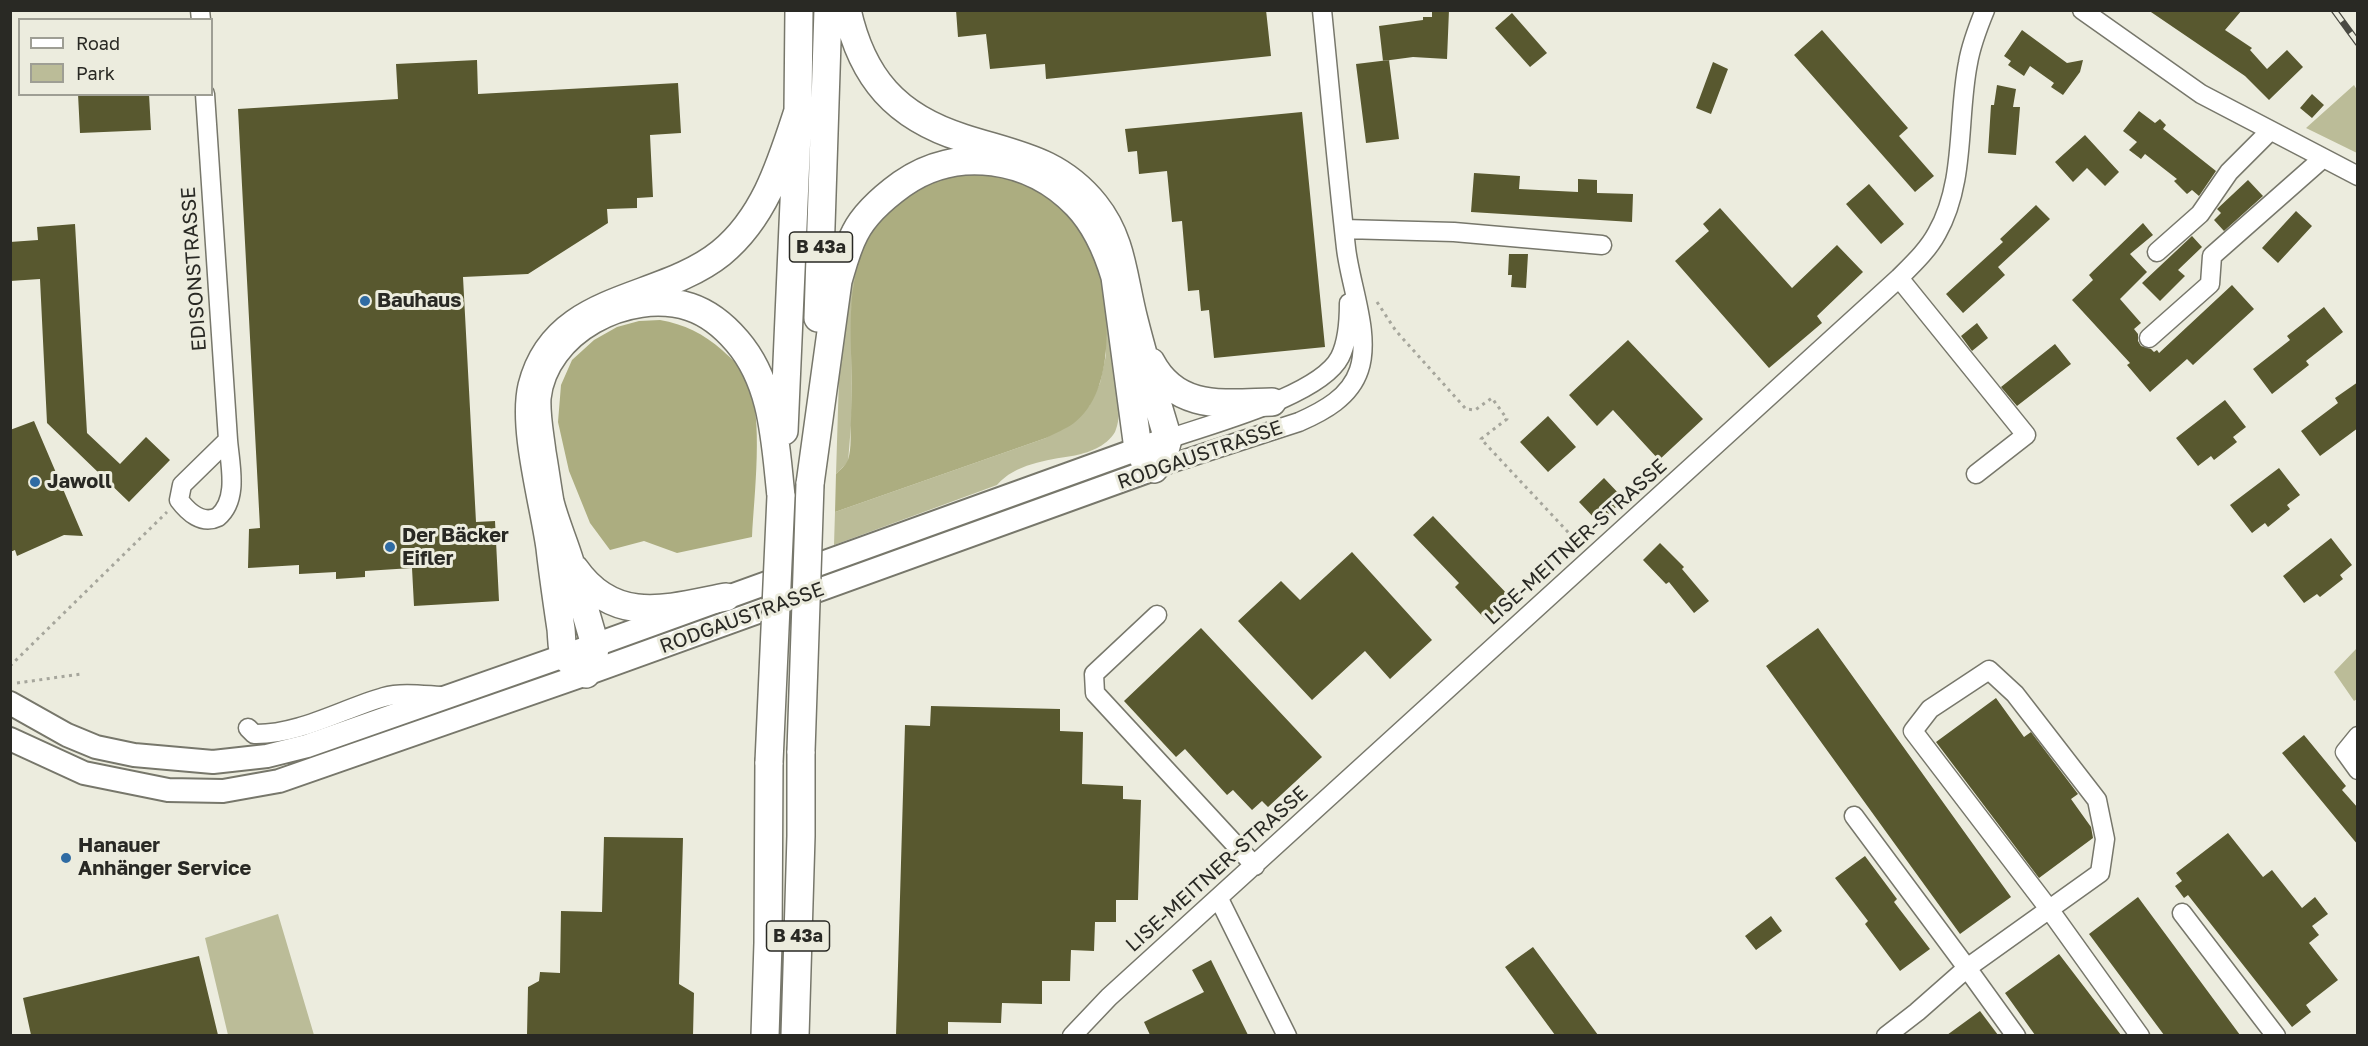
<!DOCTYPE html>
<meta charset="utf-8">
<style>
body{margin:0}
#map{position:relative;width:2368px;height:1046px;overflow:hidden;background:#ececde;font-family:"Golos Text",sans-serif}
canvas{display:block}
.frame{position:absolute;inset:0;border:12px solid #292924;pointer-events:none}
.legend{position:absolute;left:18px;top:18px;width:195px;height:78px;box-sizing:border-box;background:#ececde;border:2px solid #9e9e94;margin:0;padding:8px 10px;list-style:none;font-size:18px;color:#292924}
.legend li{display:flex;align-items:center;gap:12px;height:30px}
.legend b{width:30px;border:2px solid #9e9e94}
</style>
<div id="map">
<canvas width="2368" height="1046"></canvas>
<div class="frame"></div>
<ul class="legend">
<li><b style="height:8px;background:#fff"></b>Road</li>
<li><b style="height:16px;background:#bbbc98"></b>Park</li>
</ul>
</div>
<script>
const c = document.querySelector('canvas').getContext('2d');
c.lineJoin = 'round';
function paint(path, color) { c.fillStyle = color; c.fill(path, 'evenodd'); }
function trace(path, color, width, dash) { c.strokeStyle = color; c.lineWidth = width; c.lineCap = dash ? 'butt' : 'round'; c.setLineDash(dash || []); c.stroke(path); }
function drawText(font, color, halo, rows, align = 'center') {
  c.font = font + ' "Golos Text",sans-serif'; c.lineWidth = 6; c.setLineDash([]); c.textBaseline = 'middle'; c.strokeStyle = halo; c.fillStyle = color; for (const [text, x, y, turn = 0] of rows) {
    c.save(); c.translate(x, y); c.rotate((+turn || 0) * Math.PI / 180); c.textAlign = isNaN(turn) ? turn : align; if (halo) c.strokeText(text, 0, 0); c.fillText(text, 0, 0); c.restore();
  }
}
const green = new Path2D(`
 M2354,85L2357,90V153L2306,128Z
 M952,169L1103,255C1108,291 1129,405 1115,432C1106,447 1088,453 1072,456C1047,460 1015,464 997,485L834,545L835,512L1046,438L1089,406L1100,383L1106,355L1104,293L1095,256L955,175L936,183L861,252L854,283L851,316L852,413L848,462L836,474L842,281L875,211Z
 M2357,648V699L2354,701L2334,672Z
 M278,914L314,1035H228L205,938Z`);
const forest = new Path2D(`
 M971,172C1008,177 1035,181 1063,209C1076,222 1090,240 1096,258C1110,303 1117,391 1074,423C1066,429 1055,433 1046,438L835,512L836,474C840,470 846,465 848,460C852,448 850,432 851,419C857,346 831,258 897,205C918,188 945,176 971,172Z
 M660,320C684,324 704,334 722,350C732,359 742,368 748,381C764,417 754,496 752,537L677,553L644,541L610,550L590,523L569,471L558,422L561,385L572,360L594,340L617,327L639,321Z`);
const building = new Path2D(`
 M956,10H1266L1271,56L1046,79L1045,64L990,69L986,34L958,37Z
 M1432,10H1449L1447,59L1413,57L1383,61L1379,26L1423,20V17H1432Z
 M2148,10H2242L2225,30L2252,48L2250,50L2267,69L2287,50L2303,67L2269,100L2245,76Z
 M1512,13L1547,53L1530,67L1495,28Z
 M1822,30L1908,128L1899,136L1934,176L1915,192L1794,55Z
 M2022,30L2067,63L2083,60L2080,72L2063,95L2051,87L2054,83L2030,66L2024,76L2008,65L2011,61L2004,56Z
 M477,60L478,94L678,83L681,133L650,135L653,197L637,198V208L607,209L608,223L528,274L463,277L476,522L495,521L499,601L414,606L412,568L365,571V577L336,579V572L299,574V565L248,568L249,529L260,528L238,109L398,99L396,64Z
 M1389,60L1399,139L1366,143L1356,64Z
 M1713,62L1728,69L1711,114L1696,108Z
 M1997,85L2016,89L2013,107H2020L2016,155L1988,153L1991,105H1994Z
 M78,94H149L151,130L80,133Z
 M2312,94L2324,105L2312,118L2300,108Z
 M2139,111L2155,123L2160,119L2166,125L2163,129L2216,171L2199,196L2192,190L2187,194L2174,181L2177,179L2145,154L2141,159L2129,150L2137,142L2123,131Z
 M1302,112L1325,347L1214,358L1209,310L1201,311L1199,290L1188,291L1182,221L1172,222L1167,171L1139,174L1137,151L1128,152L1125,129Z
 M2085,135L2119,172L2105,186L2087,168L2073,182L2055,162Z
 M1474,173L1520,176L1519,189L1578,192V179L1597,180V193L1633,194L1632,222L1471,212Z
 M2248,180L2263,196L2224,231L2214,220L2221,213L2217,209Z
 M1869,184L1904,224L1881,244L1846,204Z
 M2036,205L2050,219L1998,267L2005,275L1963,313L1946,294L2003,242L2000,239Z
 M1720,208L1792,288L1837,245L1863,272L1817,316L1822,323L1769,368L1675,261L1709,231L1703,224Z
 M2296,211L2312,226L2278,263L2262,248Z
 M2143,223L2153,235L2130,254L2147,272L2120,299L2141,323L2134,329L2138,334V341L2141,346L2151,349L2154,352L2157,350L2159,353L2232,285L2254,309L2193,365L2187,359L2150,392L2127,365L2130,363L2072,300L2093,280L2089,275Z
 M75,224L87,433L120,464L146,437L170,460L129,502L47,423L40,279L10,281V242L38,240L37,227Z
 M2192,236L2202,247L2178,270L2185,276L2160,301L2142,283Z
 M1509,254H1528L1526,288L1511,287L1512,275H1508Z
 M2324,307L2343,332L2306,361L2309,365L2272,394L2253,369L2290,340L2287,336Z
 M1977,323L1988,338L1972,351L1961,336Z
 M1628,340L1703,419L1659,460L1613,410L1597,426L1569,395Z
 M2055,344L2071,364L2017,406L2001,387Z
 M2358,382V428L2320,456L2301,431L2338,403L2335,398Z
 M2225,400L2246,427L2233,437L2237,442L2214,460L2211,456L2198,466L2176,438Z
 M1548,416L1576,447L1548,472L1520,442Z
 M34,421L83,536L64,535L17,556L15,550L10,552V430Z
 M2279,468L2300,495L2287,505L2290,509L2268,527L2265,523L2252,533L2230,505Z
 M1604,478L1622,497L1615,504L1617,506L1606,517L1604,515L1597,521L1579,502Z
 M1433,516L1510,597L1486,620L1455,587L1459,583L1413,535Z
 M2331,538L2352,565L2340,575L2343,579L2320,597L2317,594L2304,603L2283,576Z
 M1660,543L1684,567L1682,569L1709,601L1694,613L1669,582L1666,584L1643,560Z
 M1352,552L1432,640L1390,679L1365,651L1312,700L1238,621L1281,581L1300,600Z
 M1201,628L1322,757L1268,807L1262,801L1252,810L1233,790L1227,795L1185,749L1176,757L1124,701Z
 M1818,628L2011,897L1960,934L1766,666Z
 M1996,698L2024,737L2031,732L2078,794L2071,799L2091,827L2093,838L2039,878L1936,742Z
 M931,706L1060,709V731L1083,732L1082,784L1123,786V799L1141,800L1138,900H1116V922H1095L1094,951L1071,950L1070,981H1042V1004L1002,1003L1001,1023L948,1022V1035H896L905,725L930,726Z
 M2304,735L2346,786L2342,790L2358,808V845L2282,753Z
 M2228,833L2263,877L2272,870L2302,908L2315,897L2328,914L2312,926L2319,935L2309,943L2338,980L2306,1005L2311,1012L2292,1027L2188,895L2184,898L2175,886L2182,881L2176,873Z
 M604,837L683,838L679,984L694,993L693,1035H527L528,987L539,981L540,972L560,973L561,911L602,912Z
 M1865,856L1897,899L1894,902L1930,949L1900,971L1865,924L1868,921L1835,878Z
 M2138,897L2240,1035H2164L2089,934Z
 M1771,916L1782,931L1756,950L1745,936Z
 M1533,947L1598,1035H1555L1505,967Z
 M2059,954L2121,1035H2035L2005,993Z
 M199,956L218,1035H31L23,998Z
 M1211,960L1248,1035H1150L1144,1022L1204,992L1192,970Z
 M1980,1011L1998,1035H1947Z`);
const path = new Path2D(`
 M1377,302L1396,331L1466,409L1475,410L1492,398L1507,419L1481,439L1581,546
 M10,666L167,512
 M17,683L81,674`);
const minor = new Path2D(`
 M200,10L201,20
 M2082,10L2201,94L2358,176
 M205,94L228,440C230,465 239,499 218,517C202,525 188,512 179,500L182,485L228,440
 M1344,229L1454,232L1602,245
 M2157,252L2200,214L2229,172L2270,131
 M1899,278L2026,435L1976,474
 M2149,338L2210,284L2212,256L2322,159
 M1168,439C1210,424 1320,396 1340,357C1348,341 1349,321 1349,303
 M1154,469L1299,422C1324,411 1350,397 1359,370C1371,334 1350,285 1346,248C1337,169 1330,90 1322,10
 M1157,615L1094,674L1095,693L1255,866
 M248,728L254,734C299,735 342,709 384,697C401,692 423,695 440,696
 M2358,736L2345,752L2358,770
 M1854,816L1967,968L1917,1012L1886,1036
 M1219,899L1287,1036
 M2182,913L2276,1036
 M1072,1036L1109,997L1899,278C1913,264 1928,250 1937,233C1966,182 1957,118 1968,63C1971,45 1978,27 1985,10
 M2016,1036L1967,968L2100,873L2105,839L2097,800L2015,694L1989,670L1930,709L1913,731L2049,909L2140,1036`);
const major = new Path2D(`
 M10,703L67,735L96,747L134,755L213,762L267,756L307,746L595,645L1155,443
 M10,739L84,773L168,790L223,791L279,781L586,674L1154,469`);
const highway = new Path2D(`
 M818,318L828,10
 M1151,362C1177,411 1224,403 1272,402
 M784,431L798,111L799,10
 M810,484L838,281C843,264 847,248 855,233C865,213 884,197 902,184C957,145 1031,157 1077,205C1096,225 1107,250 1115,277L1138,449L1147,465L1154,469L1163,458L1168,439C1156,399 1144,360 1134,320C1123,278 1123,240 1095,205C1058,159 1015,155 963,138C896,117 862,78 847,10
 M781,496C775,442 774,384 737,341C725,327 708,313 690,307C628,287 544,331 537,398C536,416 540,435 542,452C545,469 547,485 550,502C555,522 564,542 570,562C579,589 587,617 595,645L594,657L586,674C579,669 570,663 565,656C561,649 562,637 561,629C557,602 553,575 550,548C544,504 522,428 532,386C555,293 659,303 721,253C765,217 781,163 798,111
 M575,569C615,626 669,608 726,597
 M765,1036L768,943L769,762
 M795,1036L801,836V751`);
const rail = new Path2D(`
 M2334,10L2358,43`);
const highwayBridge = new Path2D(`
 M801,751L810,484
 M769,762L781,496`);
const markers = [
 [365,301,6,"#2f6ba3"],
 [35,482,6,"#2f6ba3"],
 [390,547,6,"#2f6ba3"],
 [66,858,6,"#2f6ba3"]
];
const shields = [
 [821,247,63],
 [798,936,63]
];
const shieldNames = [
 ["B 43a",821,247],
 ["B 43a",798,936]
];
const streetNames = [
 ["EDISONSTRASSE",194,269,-94],
 ["RODGAUSTRASSE",1200,455,-19],
 ["LISE-MEITNER-STRASSE",1576,542,-42],
 ["RODGAUSTRASSE",742,618,-20],
 ["LISE-MEITNER-STRASSE",1217,869,-42]
];
const poiNames = [
 ["Bauhaus",377,301],
 ["Jawoll",47,482],
 ["Der Bäcker",402,536],
 ["Eifler",402,559],
 ["Hanauer",78,846],
 ["Anhänger Service",78,869]
];
paint(green, '#bbbc98');
paint(forest, '#acad80');
paint(building, '#58582f');
trace(minor, '#77776b', 21);
trace(major, '#77776b', 26);
trace(highway, '#77776b', 30);
trace(path, '#a6a69c', 3, [3, 4.5]);
trace(minor, '#fff', 18);
trace(major, '#fff', 22);
trace(highway, '#fff', 27);
trace(rail, '#4a4a43', 7);
trace(rail, '#ececde', 4.5, [14]);
trace(highwayBridge, '#77776b', 30, []);
trace(highwayBridge, '#fff', 27);
for (const [x, y, r, color] of markers) { const dot = new Path2D(); dot.arc(x, y, r, 0, 2 * Math.PI); c.fillStyle = color; c.fill(dot); trace(dot, '#ececde', 2); }
for (const [x, y, w] of shields) { const box = new Path2D(); box.roundRect(x - w / 2, y - 15, w, 30, 4.5); c.fillStyle = '#ececde'; c.fill(box); trace(box, '#292924', 1.5); }
drawText('bold 18px', '#292924', null, shieldNames);
drawText('20px', '#292924', '#ececde', streetNames);
drawText('bold 20px', '#292924', '#ececde', poiNames, 'left');
</script>
